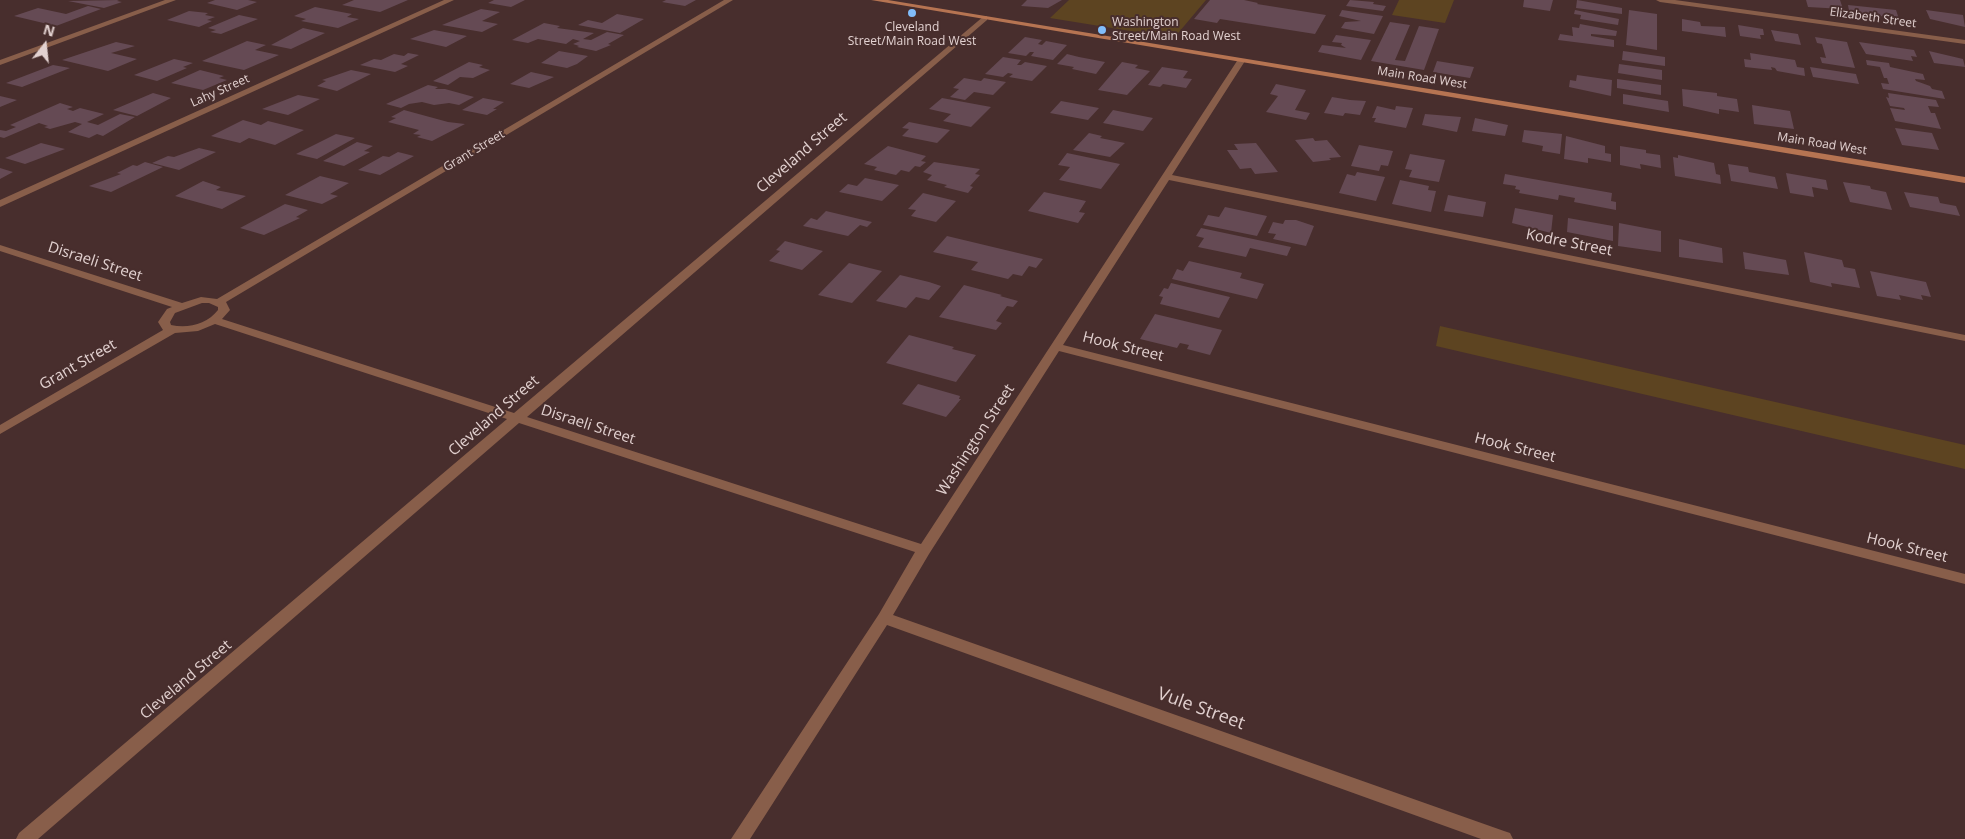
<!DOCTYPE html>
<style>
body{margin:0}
#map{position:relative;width:1965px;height:839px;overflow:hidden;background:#482e2d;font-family:"Open Sans",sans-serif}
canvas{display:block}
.north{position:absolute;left:20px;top:20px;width:50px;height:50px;-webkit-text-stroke:4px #482e2d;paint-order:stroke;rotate:16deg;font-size:14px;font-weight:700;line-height:20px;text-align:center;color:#e2d1d0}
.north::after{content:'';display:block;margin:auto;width:18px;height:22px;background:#e2d1d0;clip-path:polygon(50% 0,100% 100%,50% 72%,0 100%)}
</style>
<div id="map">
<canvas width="1965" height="839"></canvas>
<div class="north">N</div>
</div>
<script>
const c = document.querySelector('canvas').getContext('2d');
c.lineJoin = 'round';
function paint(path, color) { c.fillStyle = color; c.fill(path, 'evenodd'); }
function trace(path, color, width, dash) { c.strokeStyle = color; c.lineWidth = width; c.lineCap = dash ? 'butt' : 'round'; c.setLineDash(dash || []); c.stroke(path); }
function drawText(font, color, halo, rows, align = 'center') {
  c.font = font + ' "Open Sans",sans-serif'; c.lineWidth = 4; c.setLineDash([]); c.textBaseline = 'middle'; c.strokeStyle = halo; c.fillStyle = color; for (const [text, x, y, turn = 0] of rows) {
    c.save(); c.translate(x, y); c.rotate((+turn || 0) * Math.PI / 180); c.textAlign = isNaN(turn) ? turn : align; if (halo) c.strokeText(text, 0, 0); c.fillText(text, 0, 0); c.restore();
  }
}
const green = new Path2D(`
 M1069,0H1206L1174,38L1050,18Z
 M1399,0H1454L1445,23L1392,15Z
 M1440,326L1965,445V469L1436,346Z`);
const building = new Path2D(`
 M119,0L117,1L122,2L104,8L68,1Z
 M215,0H248L257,2L237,10L207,3Z
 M354,0H408L380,12L342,5Z
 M494,0H525L511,7L488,3Z
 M666,0H696L685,6L662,2Z
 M1027,0H1062L1048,8L1021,6Z
 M1210,0H1244L1258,3L1257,4L1326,15L1315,34L1220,19L1217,23L1194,19Z
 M1350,0L1374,2L1373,4L1386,6L1383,11L1346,6Z
 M1524,0H1553L1550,11L1523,7Z
 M1577,0L1622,8V14L1576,8Z
 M1806,0H1840L1843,9L1808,7Z
 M1848,5L1896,10L1899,19L1849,11Z
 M88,6L101,9L56,26L14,16L38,8L66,14Z
 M315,7L352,14L347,17L359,19L338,28L301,21L306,19L294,16Z
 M481,9L500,12L482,21L498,24L482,32L442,25Z
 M1342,10L1383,16L1374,34L1341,28L1345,22L1361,21L1339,16Z
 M1575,10L1619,19L1618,25L1580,19L1581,15L1574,14Z
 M1629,10L1657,14V50L1626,45Z
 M1926,10L1963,15L1965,27L1930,19Z
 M189,11L208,13L205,15L215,17L207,20L212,21L199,27L167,20Z
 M617,14L644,19L620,33L578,25L588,20L602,23Z
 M239,15L258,19L221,34L210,32L216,30L208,28Z
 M1682,19L1700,22L1701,26L1725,27L1726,37L1682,31Z
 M1390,22L1410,25L1395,60L1405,61L1419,26L1439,29L1424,70L1371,61Z
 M544,23L560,26L557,28L594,33L583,39L591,40L607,32L624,35L608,44L611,45L596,51L577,47L579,46L573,44L580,41L573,39L566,44L538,39L528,43L512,40Z
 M1580,24L1617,31L1616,36L1591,34V36L1614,40V47L1558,40L1560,34L1573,36L1572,27L1579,28Z
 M1738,25L1763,29L1764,35H1760L1761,39L1740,36Z
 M303,28L325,33L291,49L271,45Z
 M434,30L467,36L446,47L410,39Z
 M1771,30L1798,34L1801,45L1775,41Z
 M1336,35L1371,40L1361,60L1318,52L1322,45L1346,48L1341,45L1342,43L1332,42Z
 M1025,37L1042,40L1038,44L1042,45L1046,41L1067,45L1053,60L1031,56L1034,52H1030L1026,56L1008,53Z
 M1815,37L1847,42L1855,68L1822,63L1820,57L1826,58L1822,44L1817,43Z
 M247,41L266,45L255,50L279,55L244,70L202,61Z
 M116,42L135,46L111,53L137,59L108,71L62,60Z
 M1859,42L1914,50L1917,57L1911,56L1913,61L1866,54Z
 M559,51L588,56L577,64L567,68L541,63Z
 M1623,51L1665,57V66L1622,60Z
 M1929,51L1963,59L1965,67L1934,63Z
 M408,53L419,55L401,64L408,66L395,72L360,65L374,59L381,60L394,54L404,56Z
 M1750,53L1795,60L1797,67L1804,68L1805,76L1777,71L1775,68L1771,67L1772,70L1745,67L1744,59L1751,60Z
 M1067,54L1079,57L1105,62L1096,74L1072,69L1074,67L1057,64Z
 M1003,57L1021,60L1017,65H1021L1025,62L1047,66L1032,81L1009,77L1013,74L1008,73L1003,77L985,74Z
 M174,59L193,63L183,67L187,68L157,81L134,75Z
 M1866,60L1889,63L1890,67L1923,74L1925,80L1915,79L1916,81L1930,86L1932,89L1942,91L1945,99L1883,89L1881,83L1889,84L1887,78H1884L1880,67L1867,65Z
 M1437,61L1474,67L1470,78L1433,72Z
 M469,62L483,65L479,67L490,70L473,78L460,77L448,85L433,81Z
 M1122,62L1138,65L1135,68L1150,71L1127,95L1098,90Z
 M1619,64L1662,70V80L1618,73Z
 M53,65L70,68L22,87L6,83Z
 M1162,67L1188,71L1183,78L1192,79L1186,88L1163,84L1160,87L1148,85Z
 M1810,67L1856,74L1859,84L1813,77Z
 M200,70L224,76L219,78L227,80L203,90L171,83Z
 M351,70L371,74L337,91L317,86L326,81L322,80Z
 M531,72L554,77L529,88L510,84Z
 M1577,75L1612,80L1611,96L1569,87L1570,80L1576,81Z
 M964,78L981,81L984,78L1006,82L993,95L974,92L965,100L950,97L959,89L953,88Z
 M1617,79L1661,85V95L1617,88Z
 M1276,84L1306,90L1295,110L1310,113L1306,120L1266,112L1278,96L1270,94Z
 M428,85L438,87L435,89H445L474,97L459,105L449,103L434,105L422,102L409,104L401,108L386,104Z
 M1682,89L1717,93V96L1737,99L1739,112L1719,109V114L1683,106Z
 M153,93L171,98L137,116L113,110Z
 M1888,93L1936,100L1939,107L1928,106L1931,113H1935L1941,129L1895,121L1890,108L1905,110L1904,108L1890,106L1886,97L1889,98Z
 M1623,94L1668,101L1669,112L1623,104Z
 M298,95L320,99L288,115L262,109Z
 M0,96L17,100L0,107Z
 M1332,97L1350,100L1366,101L1360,115L1345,113L1343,116L1324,113Z
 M483,98L504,102L493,109H497L487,115L462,110Z
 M942,98L991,107L971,127L943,121L951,114L929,109Z
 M1061,101L1099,108L1088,120L1050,113Z
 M60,103L73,107L67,109L73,111L80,108L104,114L87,122L98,125L120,114L135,117L103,136L97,134L89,138L68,132L82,124L75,122L50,129L44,127L48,126L39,123L4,138L0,137V130L6,131L16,127L10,125Z
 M1752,105L1790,111L1794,129L1754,124Z
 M1377,106L1395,110L1396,106L1413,108L1406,128L1374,122L1376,118H1372Z
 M404,110L448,122L465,124L432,141L417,137L421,135L413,134L419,130L388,122L396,118L391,117Z
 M1113,110L1153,118L1143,131L1103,123Z
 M1425,114L1461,117L1457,132L1422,125Z
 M1475,118L1508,125L1505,136L1472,131Z
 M243,120L261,125L268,121L304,130L275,145L249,138L240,143L211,136Z
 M909,122L950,130L937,143L902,136L909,129L902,128Z
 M1895,128L1932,133L1939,150L1902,145Z
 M1524,130L1562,134L1560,154L1542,151L1543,146L1522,142Z
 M1089,133L1102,136L1100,138L1125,143L1110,157L1073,150Z
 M336,134L355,138L317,159L296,154Z
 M1566,136L1605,146V153L1611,154V162L1588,158V163L1564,159Z
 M1313,138L1315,141L1327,140L1341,157L1329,158L1331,160L1313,162L1295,140Z
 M357,142L373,146L364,151L370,152L344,166L323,161Z
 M41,143L65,149L25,164L5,158Z
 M1256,143L1278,172L1255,174L1251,168L1240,169L1227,150H1238L1234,144Z
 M1359,145L1393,151L1388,166L1381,165L1379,171L1351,166Z
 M888,146L926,156L921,161L926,162L920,167L915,166L909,172L901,170L896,175L874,170L877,167L864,164Z
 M1620,146L1646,150V153L1660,155L1661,168L1640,164L1641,169L1620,165Z
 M199,148L216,152L179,170L152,163L168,156L174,157Z
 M398,152L414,156L380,175L358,170L383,156L389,157Z
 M1067,153L1120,164L1101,189L1059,180L1070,167L1058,165Z
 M1410,154L1445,160L1439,182L1409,177L1412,170L1405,169Z
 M1678,155L1714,163L1716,174L1720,175L1721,184L1675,176L1673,157L1678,158Z
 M145,162L163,167L111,192L89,186L121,174L117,173L133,165L137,166Z
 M934,162L980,169L975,174L980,175L970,186L973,187L968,193L944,187L947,185L927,180L932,175L923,172Z
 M1728,164L1748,167L1749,172L1775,177L1778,189L1731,181Z
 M0,168L13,172L0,179Z
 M1357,172L1385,177L1376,201L1339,193L1347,174L1355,176Z
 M1786,173L1826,180L1828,190L1812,187L1814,197L1790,193Z
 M1505,174L1612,193L1611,201L1616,202V210L1574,202L1575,198L1559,195L1558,200L1519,193L1520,190L1515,189L1516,186L1503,184Z
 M320,176L349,183L330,194L338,196L322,204L285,195Z
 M865,178L899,185L882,201L839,192L848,184L857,186Z
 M1400,180L1429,186L1428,190L1436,191L1431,212L1392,204Z
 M203,181L221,187L216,190L246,196L222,209L175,196Z
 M1843,182L1870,186L1871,189L1886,192L1892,210L1850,202Z
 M1044,192L1086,201L1079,212L1085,213L1078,223L1028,211Z
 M1904,192L1938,197L1940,203L1956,206L1960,216L1910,207Z
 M923,193L956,201L936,222L911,216L916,210L908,209Z
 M1448,195L1486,202L1483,217L1444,211Z
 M285,204L308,210L296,217L300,218L264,235L240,228Z
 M1225,207L1267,216L1257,236L1203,225L1208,215L1219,217Z
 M1515,208L1553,215L1551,233L1512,223Z
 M826,211L872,222L867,227L860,225L848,236L803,226L811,218L817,220Z
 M1568,218L1613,226V241L1567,232Z
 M1285,220H1296L1314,226L1306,246L1273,239L1276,234L1268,233L1273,222L1283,224Z
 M1619,223L1661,231V252L1618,246Z
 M1201,228L1291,247L1287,256L1250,248L1246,257L1198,247L1204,238L1196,236Z
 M947,236L1043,259L1036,268L1029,266L1022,276L1013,274L1008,279L971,270L978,262L933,252Z
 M1679,239L1722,248L1723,263L1679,257Z
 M785,241L823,251L802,270L769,261L780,251L776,250Z
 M1743,252L1786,260L1789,275L1745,269Z
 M1804,252L1842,260L1844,267L1855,269L1860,288L1831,283L1832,287L1810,282Z
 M1189,261L1242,273L1240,278L1264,284L1257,299L1172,279L1177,269L1183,271Z
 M849,263L882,271L852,303L818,295Z
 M1870,271L1926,282L1931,297L1921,295L1923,300L1899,295L1901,300L1877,296Z
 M900,275L929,282L941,286L929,300L916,297L906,308L876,301Z
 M1171,283L1230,297L1219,318L1160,304L1163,297L1159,296L1164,288L1168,289Z
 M964,285L1002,295L1000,296L1018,301L1013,307L1007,306L996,321L1002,323L996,330L939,317Z
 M1155,314L1222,330L1210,355L1187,349L1189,345L1180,343L1177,348L1140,339Z
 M909,335L954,347L952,349L976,355L956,382L886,363Z
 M918,384L960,396L959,399H961L946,417L902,404Z`);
const street = new Path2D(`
 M165,0H176L0,65V60Z
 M444,0H454L0,207V200Z
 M724,0H733L226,302L230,310L222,319L514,413L984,16H987V20L527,417L921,544L1237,61L1241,59L1245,61L1172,175L1965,335V341L1169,180L1063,345L1965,574V584L1059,351L929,554L893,615L1504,831L1510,833L1513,839H1481L887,625L750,839H731L879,614L915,552L519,423L38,839H16L19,833L507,419L215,324L198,331L175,333L0,434V425L163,330L158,322L167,309L172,307L0,251V245L182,303L201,297L217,299ZM202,303H209L218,307V310C207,324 188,329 171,325L170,322L175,313Z
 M1656,0H1675L1965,40V44L1660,2Z`);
const secondary = new Path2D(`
 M871,0H888L1965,177V183Z`);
const markers = [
 [912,13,5,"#81bdfa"],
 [1102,30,5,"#81bdfa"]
];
const farStreetnames = [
 ["Elizabeth Street",1873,18,8],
 ["Main Road West",1422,78,9],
 ["Lahy Street",220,91,-24],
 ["Main Road West",1822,144,9],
 ["Grant Street",474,151,-31]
];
const farPoinames = [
 ["Washington",1112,23],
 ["Street/Main Road West",1112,37],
 ["Cleveland",912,28,"center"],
 ["Street/Main Road West",912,42,"center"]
];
const streetNames = [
 ["Cleveland Street",802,153,-41],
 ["Kodre Street",1569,243,11],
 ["Disraeli Street",95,262,18],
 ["Hook Street",1123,347,14],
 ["Grant Street",78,365,-30],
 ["Cleveland Street",494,416,-41],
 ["Disraeli Street",588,425,18],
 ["Washington Street",976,440,-57],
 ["Hook Street",1515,448,14],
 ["Hook Street",1907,548,14],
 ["Cleveland Street",186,680,-40]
];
const nearStreetnames = [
 ["Vule Street",1201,709,20]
];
paint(green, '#5d4421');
paint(building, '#654a54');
paint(street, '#885e4a');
paint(secondary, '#b67452');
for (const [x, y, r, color] of markers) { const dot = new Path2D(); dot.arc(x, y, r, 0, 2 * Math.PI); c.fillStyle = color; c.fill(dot); trace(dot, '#482e2d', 2); }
drawText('12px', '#e2d1d0', '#482e2d', farStreetnames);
drawText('12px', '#e2d1d0', '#482e2d', farPoinames, 'left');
drawText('15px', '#e2d1d0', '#482e2d', streetNames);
drawText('18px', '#e2d1d0', '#482e2d', nearStreetnames);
</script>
